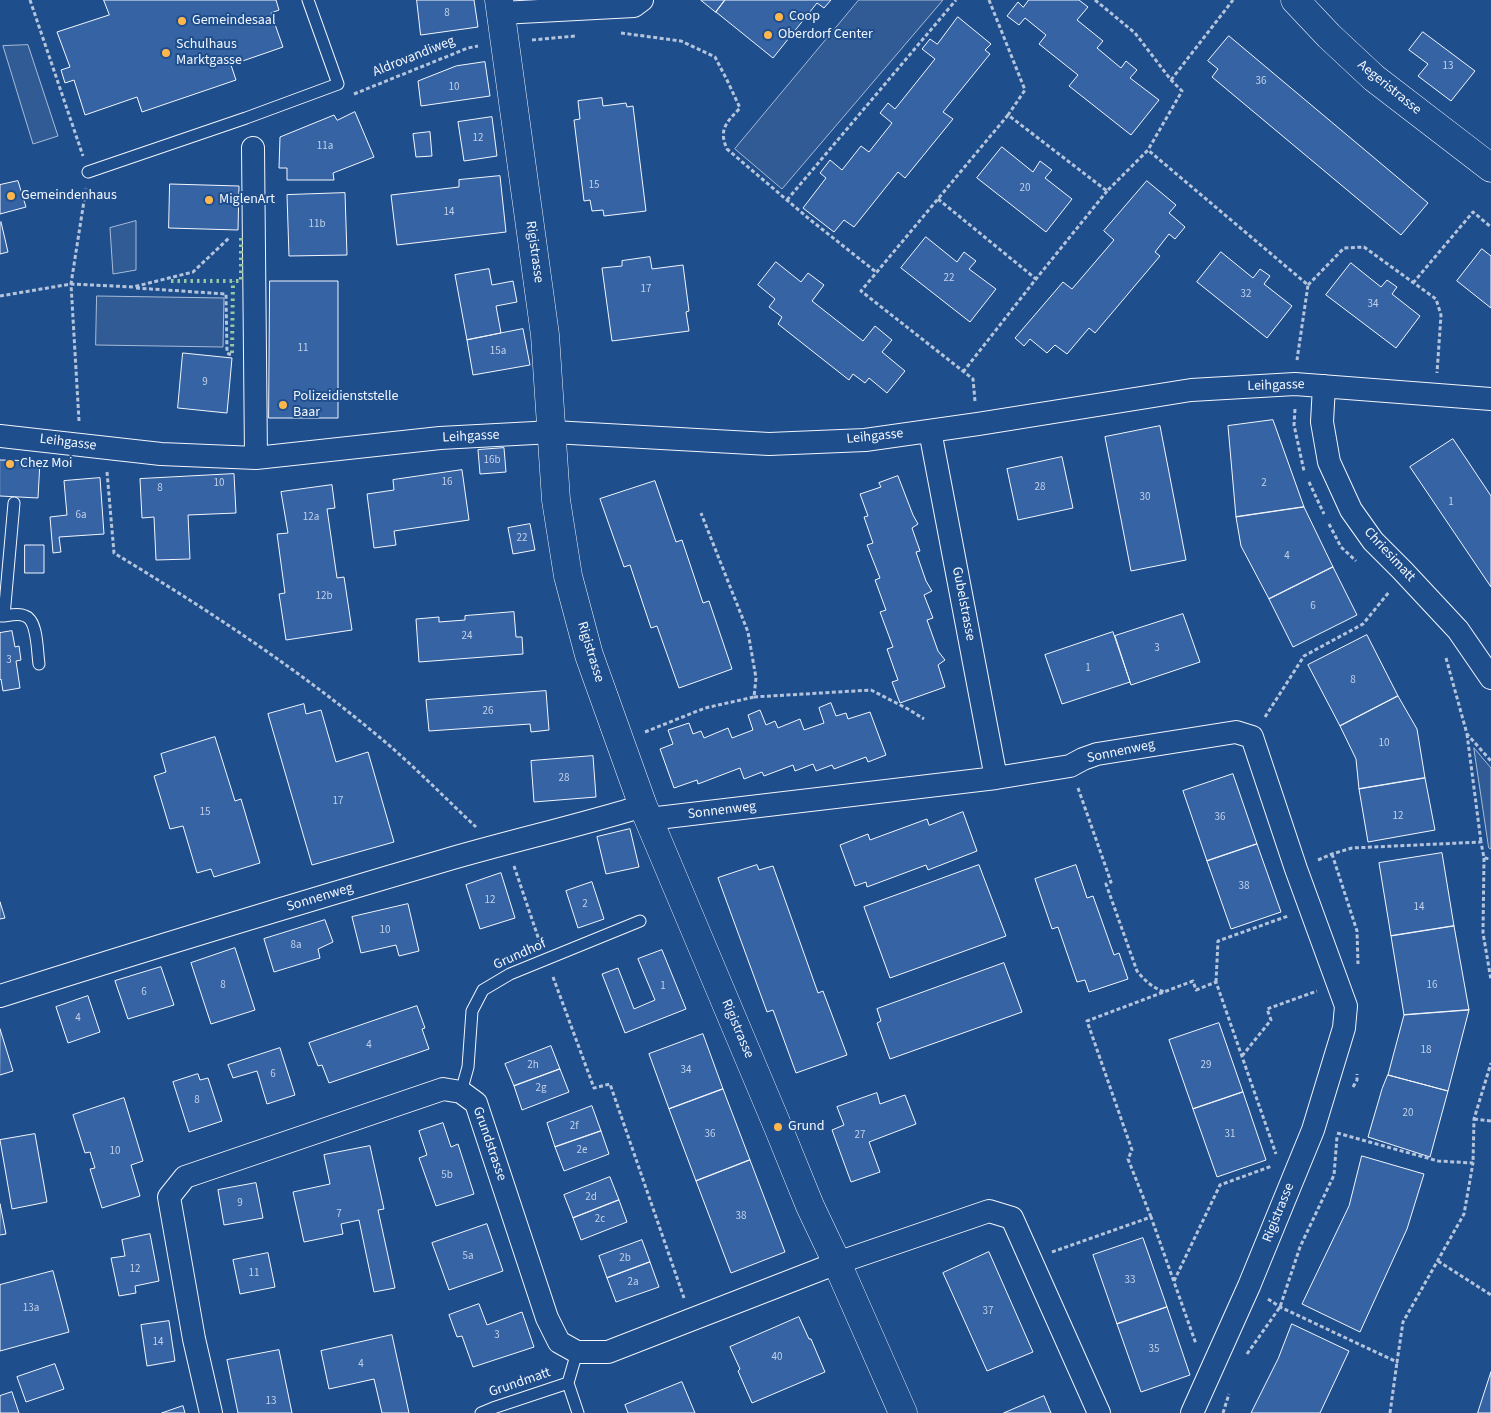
<!DOCTYPE html>
<style>
body{margin:0}
canvas{display:block;background:#1f4e8c}
</style>
<canvas width="1491" height="1413"></canvas>
<script>
const c = document.querySelector('canvas').getContext('2d');
c.lineJoin = 'round';
function paint(path, color) { c.fillStyle = color; c.fill(path, 'evenodd'); }
function trace(path, color, width, dash) { c.strokeStyle = color; c.lineWidth = width; c.lineCap = dash ? 'butt' : 'round'; c.setLineDash(dash || []); c.stroke(path); }
function drawText(font, color, halo, rows, align = 'center') {
  c.font = font + ' "Source Sans 3",sans-serif'; c.lineWidth = 4; c.setLineDash([]); c.textBaseline = 'middle'; c.strokeStyle = halo; c.fillStyle = color; for (const [text, x, y, turn = 0] of rows) {
    c.save(); c.translate(x, y); c.rotate((+turn || 0) * Math.PI / 180); c.textAlign = isNaN(turn) ? turn : align; if (halo) c.strokeText(text, 0, 0); c.fillText(text, 0, 0); c.restore();
  }
}
const built = new Path2D(`
 M859,0H943L782,189L735,149Z
 M28,45L58,136L33,144L3,46Z
 M136,221V270L113,274L110,228Z
 M97,296L224,298L223,347L96,345Z
 M1474,748L1491,768V849L1489,848Z`);
const building = new Path2D(`
 M104,0H276L279,10L271,13L283,47L231,65L236,80L142,112L137,97L85,115L74,80L65,83L61,70L70,67L57,32L109,15Z
 M417,0H474L478,27L421,35Z
 M701,0H725L716,12Z
 M725,0H831L824,8L817,3L773,58L716,12Z
 M1029,0H1079L1088,7L1077,20L1103,41L1097,48L1121,68L1126,61L1137,70L1130,78L1159,100L1131,135L1069,86L1078,75L1039,44L1046,35L1025,18L1019,25L1007,16L1018,2L1023,7Z
 M958,17L991,44L985,50L990,54L943,112L953,119L905,178L898,172L854,227L844,220L834,232L803,208L826,178L820,173L830,160L842,170L861,146L869,152L892,123L880,113L888,103L895,109L935,59L922,49L930,39L937,44Z
 M1423,32L1475,71L1451,101L1418,76L1428,64L1409,50Z
 M1229,36L1428,203L1401,235L1212,77L1218,69L1208,61Z
 M485,62L490,96L421,106L418,81L456,66Z
 M602,98L603,106L626,103L627,107L633,106L646,211L604,216L603,210L592,211L590,200L584,201L574,120L580,119L578,101Z
 M355,112L374,157L333,173L334,180H287V168H279L280,137L334,115L337,120Z
 M492,117L497,156L464,161L458,122Z
 M430,132L432,156L416,157L413,134Z
 M1002,147L1033,172L1040,161L1052,170L1045,178L1072,199L1046,232L977,178Z
 M500,176L506,232L397,245L391,195L459,187V180Z
 M18,181L26,207L0,214V185Z
 M1147,181L1176,205L1169,213L1185,227L1175,239L1169,234L1155,252L1160,256L1095,333L1089,328L1067,354L1055,345L1047,353L1030,339L1024,346L1015,338L1063,282L1072,289L1114,240L1104,231Z
 M170,184L239,186L238,230L169,228Z
 M345,193L347,255L289,256L287,195Z
 M1,222L8,252L0,254V223Z
 M926,237L957,262L964,252L976,261L969,269L996,289L970,322L901,268Z
 M1482,249L1491,256V308L1457,281Z
 M1221,252L1253,278L1260,269L1270,276L1264,284L1292,306L1267,338L1197,282Z
 M650,257L652,269L683,265L689,311L686,312L689,331L612,341L602,268L622,266V261Z
 M776,262L801,282L808,273L824,285L812,301L863,341L875,326L892,340L882,352L905,371L887,393L869,378L865,383L853,374L849,380L778,324L782,317L769,307L775,299L758,285Z
 M1351,263L1381,287L1387,280L1397,287L1392,294L1420,316L1396,348L1326,295Z
 M489,269L492,285L513,281L517,302L496,306L501,333L467,340L455,275Z
 M270,281H338V418H269Z
 M523,329L530,365L473,375L467,340Z
 M183,353L232,358L227,413L178,408Z
 M1273,420L1304,507L1236,517L1228,426Z
 M1160,426L1186,560L1131,571L1105,437Z
 M1453,439L1491,496V587L1410,467Z
 M504,448L506,472L480,474L478,450Z
 M1062,457L1073,508L1018,520L1007,469Z
 M0,460L40,461L38,498L0,496Z
 M462,470L469,520L394,531L396,545L374,548L367,494L394,490L393,480Z
 M234,474L236,513L188,515L190,559L156,560L154,517L142,518L140,479Z
 M898,476L913,515L918,524L912,528L920,551L916,552L926,581L932,591L924,595L933,618L927,620L938,651L945,660L938,665L945,687L900,703L892,682L898,680L887,649L893,647L880,612L886,610L875,580L880,578L867,545L873,543L864,517L868,516L860,494L881,487L879,483Z
 M100,478L104,534L59,537L61,552L53,553L50,517L67,515L64,481Z
 M655,481L676,542L682,540L703,603L709,601L732,669L679,688L657,626L651,628L630,565L624,567L600,499Z
 M332,485L335,508L327,509L337,578L344,577L352,630L286,640L279,594L285,593L277,534L288,533L281,492Z
 M1304,507L1333,567L1269,599L1241,546L1236,517Z
 M530,524L535,550L513,554L508,528Z
 M25,545H44V573H25Z
 M1333,567L1357,615L1293,647L1269,599Z
 M514,612L516,637H522L523,654L419,662L416,619L439,617V622L465,620V616Z
 M1183,614L1200,662L1131,685L1115,636Z
 M12,631L15,647L19,646L21,660L16,661L20,688L3,691L1,679L0,680V633Z
 M1113,632L1130,682L1062,704L1045,655Z
 M1367,635L1398,696L1340,726L1308,665Z
 M546,691L549,730L531,732L530,724L429,731L426,700Z
 M1398,696L1417,729L1425,778L1359,789L1356,759L1340,726Z
 M831,703L836,716L846,713L848,719L870,712L886,755L868,762L866,757L834,769L832,765L816,771L813,764L795,771L793,765L764,776L762,772L744,779L740,768L698,784L697,780L674,788L660,749L673,744L668,730L689,723L693,734L701,731L704,738L728,728L732,738L753,730L748,715L760,710L766,725L775,721L778,728L800,719L804,730L824,723L819,708Z
 M304,704L306,714L321,710L336,762L368,752L394,842L312,865L268,714Z
 M215,737L235,801L241,799L260,863L214,877L211,869L197,873L183,826L170,829L154,776L166,772L161,754Z
 M593,756L596,797L534,802L531,761Z
 M1233,774L1257,844L1207,861L1183,791Z
 M1425,778L1435,830L1368,842L1359,789Z
 M963,812L977,851L928,870L926,865L867,887L866,882L855,886L840,845L868,834L870,840L927,819L929,825Z
 M630,829L639,867L606,874L597,837Z
 M1257,844L1281,912L1231,929L1207,861Z
 M1442,853L1454,926L1391,936L1379,863Z
 M757,865L759,870L773,866L818,993L823,991L847,1055L796,1073L773,1010L767,1012L718,878Z
 M979,865L1006,936L890,978L864,907Z
 M1076,865L1087,898L1093,896L1114,955L1119,953L1128,979L1089,992L1085,980L1077,982L1058,927L1052,929L1035,879Z
 M501,873L515,918L480,929L466,885Z
 M592,882L604,919L578,928L566,891Z
 M0,902L5,918L0,919Z
 M408,904L419,951L399,956L396,945L361,953L352,917Z
 M325,920L333,942L318,949L320,958L274,972L264,939Z
 M1454,926L1469,1010L1404,1015L1391,936Z
 M235,948L255,1010L211,1024L191,963Z
 M662,950L686,1009L625,1033L602,974L618,968L634,1009L655,1000L638,959Z
 M1004,963L1022,1012L890,1059L877,1023L881,1021L877,1009Z
 M161,967L174,1005L128,1019L115,981Z
 M88,996L100,1032L68,1043L56,1007Z
 M417,1006L425,1028L422,1029L429,1049L329,1083L322,1065L318,1066L309,1043Z
 M1469,1010L1448,1091L1388,1075L1404,1015Z
 M1219,1023L1243,1092L1193,1109L1169,1040Z
 M0,1029L13,1071L0,1075Z
 M703,1034L723,1089L669,1109L649,1054Z
 M551,1046L560,1069L514,1086L505,1064Z
 M280,1048L295,1095L267,1104L257,1071L233,1078L228,1065Z
 M560,1069L569,1092L522,1110L514,1086Z
 M198,1074L200,1080L208,1078L222,1121L189,1132L173,1082Z
 M1388,1075L1448,1091L1430,1157L1368,1137L1382,1089Z
 M723,1089L750,1160L696,1181L669,1109Z
 M1243,1092L1266,1160L1217,1177L1193,1109Z
 M877,1093L880,1104L905,1095L916,1124L869,1142L880,1172L851,1182L832,1130L844,1125L837,1107Z
 M124,1098L143,1161L131,1165L140,1196L102,1208L90,1169L95,1168L90,1152L85,1153L73,1115Z
 M592,1106L601,1131L555,1147L547,1123Z
 M443,1123L451,1147L458,1144L474,1194L436,1206L419,1158L427,1155L419,1131Z
 M601,1131L609,1154L564,1171L555,1147Z
 M35,1134L47,1202L12,1209L0,1140Z
 M370,1146L384,1209L378,1210L395,1288L374,1292L359,1220L341,1224L343,1234L304,1242L293,1192L330,1184L324,1155Z
 M1362,1156L1424,1174L1407,1229L1360,1332L1302,1304L1349,1206Z
 M750,1160L785,1252L731,1273L696,1181Z
 M610,1177L619,1200L573,1218L564,1195Z
 M256,1183L263,1218L224,1225L218,1190Z
 M619,1200L627,1222L581,1240L573,1218Z
 M0,1204L6,1234L0,1235Z
 M487,1224L503,1271L449,1290L432,1243Z
 M150,1234L159,1281L135,1286L136,1293L119,1296L111,1258L125,1256L122,1240Z
 M1143,1238L1167,1307L1117,1324L1093,1255Z
 M642,1240L650,1262L607,1278L599,1256Z
 M989,1252L1033,1352L987,1371L943,1273Z
 M268,1253L275,1287L240,1294L233,1260Z
 M650,1262L659,1287L616,1302L607,1278Z
 M53,1271L69,1332L0,1351V1285Z
 M479,1304L487,1325L522,1312L534,1347L473,1367L462,1336L457,1337L449,1315Z
 M1167,1307L1190,1375L1141,1392L1117,1324Z
 M799,1317L809,1339H811L825,1372L752,1403L738,1371L740,1369L730,1347Z
 M169,1321L175,1361L147,1366L141,1325Z
 M1292,1324L1349,1351L1320,1413H1251L1278,1359Z
 M392,1335L409,1413H382L374,1379L329,1389L321,1351Z
 M279,1350L292,1413H238L227,1360Z
 M55,1364L64,1389L26,1402L17,1377Z
 M1491,1372V1413H1478Z
 M682,1382L695,1413H628L625,1405Z
 M12,1392L19,1413H0V1396Z
 M1044,1396L1051,1413H1004Z
 M183,1406L185,1413H162Z`);
const path = new Path2D(`
 M30,0L83,156
 M989,0L1025,90L1008,115L1107,191L1148,150L1308,285L1297,360
 M1095,0L1135,33L1171,80L1182,91L1148,150
 M621,33L681,41L715,57L727,80L740,108C727,122 718,129 727,149L808,218L876,272
 M532,40L575,36
 M1171,80L1233,0
 M354,94L468,48L478,46
 M938,199L1036,279
 M787,200L956,0
 M1413,283L1473,212L1491,227
 M1308,285L1344,248L1364,247L1436,299L1441,315L1437,373
 M136,288L226,294L227,353L231,355
 M0,296L71,284L133,287L193,272L230,237
 M963,372L1036,279L1107,191
 M975,401L973,379L861,291L1008,115
 M1295,409L1294,425L1304,471
 M79,421L71,284L86,188
 M107,472L114,553C208,610 300,670 384,741C416,768 445,798 476,827
 M1309,482L1324,514
 M1329,524L1341,547L1356,561
 M1446,658L1467,734L1491,761
 M754,697L871,690L908,709L924,719
 M1265,717L1304,656L1363,624L1389,592
 M645,732L705,708L754,697L756,678L748,632L701,513
 M1467,734L1481,842
 M1078,788L1111,882L1106,884L1137,971C1145,981 1152,987 1164,992
 M1332,854L1357,931L1358,964
 M1484,858L1483,933L1491,980
 M1318,860L1332,854L1352,848L1481,842L1484,858L1491,859
 M514,866L540,943
 M553,977L594,1088L610,1084L684,1298
 M1216,982L1218,941L1288,916
 M1242,1056L1271,1020L1267,1009L1317,991
 M1353,1087L1357,1080V1074
 M1474,1119L1491,1121
 M1337,1133L1438,1161L1473,1163L1474,1119L1491,1063
 M1151,1217L1128,1159L1132,1150L1087,1021L1193,981L1196,990L1216,982L1276,1154
 M1052,1252L1151,1217L1196,1344
 M1438,1261L1491,1295
 M1174,1281L1220,1185L1272,1166
 M1268,1299L1280,1307L1397,1362L1403,1322L1464,1214L1473,1163
 M1247,1354L1280,1307L1300,1247L1334,1175L1337,1137
 M1223,1413L1229,1394
 M1390,1413L1397,1362`);
const service = new Path2D(`
 M88,172L246,118L338,84L308,0
 M0,616H4L14,503
 M4,616C11,615 19,613 25,616C38,620 37,652 39,664
 M461,1092L468,1067L472,1011L483,990L510,974L640,921
 M568,1383L578,1413
 M481,1413L493,1408L568,1383L577,1352`);
const minor = new Path2D(`
 M501,13L634,6L642,0
 M253,148L256,458
 M1324,386L1322,422L1329,462L1351,510L1373,541L1402,570L1458,630L1491,678
 M930,431L996,778
 M0,436L161,454L256,458L440,438L553,432L769,444L865,440L978,424L1191,390L1295,384L1491,399
 M649,819L996,778L1070,766L1083,759L1097,754L1236,732L1252,737L1296,869L1346,1006L1344,1028L1313,1130L1249,1286L1192,1413
 M0,996C148,949 296,904 446,860C511,841 578,826 643,806
 M211,1413L194,1339L169,1197L185,1177L443,1089L461,1092L476,1103L547,1318L559,1342L577,1352H608L837,1263L989,1211L1012,1218L1099,1413`);
const tertiary = new Path2D(`
 M499,0L545,335L556,500L568,576L589,655L643,806L778,1127L810,1206L837,1263L903,1413
 M1295,0L1329,36L1374,78L1491,168`);
const hedge = new Path2D(`
 M171,281H241V237
 M232,353L233,281`);
const markers = [
 [779,17,5,"#ffb74d"],
 [182,21,5,"#ffb74d"],
 [768,35,5,"#ffb74d"],
 [166,53,5,"#ffb74d"],
 [11,196,5,"#ffb74d"],
 [209,200,5,"#ffb74d"],
 [283,405,5,"#ffb74d"],
 [10,464,5,"#ffb74d"],
 [778,1127,5,"#ffb74d"]
];
const numberNames = [
 ["8",447,14],
 ["13",1448,67],
 ["36",1261,82],
 ["10",454,88],
 ["12",478,139],
 ["11a",325,147],
 ["15",594,186],
 ["20",1025,189],
 ["14",449,213],
 ["11b",317,225],
 ["22",949,279],
 ["17",646,290],
 ["32",1246,295],
 ["34",1373,305],
 ["11",303,349],
 ["15a",498,352],
 ["9",205,383],
 ["16b",492,461],
 ["16",447,483],
 ["10",219,484],
 ["2",1264,484],
 ["28",1040,488],
 ["8",160,489],
 ["30",1145,498],
 ["1",1451,503],
 ["6a",81,516],
 ["12a",311,518],
 ["22",522,539],
 ["4",1287,557],
 ["12b",324,597],
 ["6",1313,607],
 ["24",467,637],
 ["3",1157,649],
 ["3",9,661],
 ["1",1088,669],
 ["8",1353,681],
 ["26",488,712],
 ["10",1384,744],
 ["28",564,779],
 ["17",338,802],
 ["15",205,813],
 ["12",1398,817],
 ["36",1220,818],
 ["38",1244,887],
 ["12",490,901],
 ["2",585,905],
 ["14",1419,908],
 ["10",385,931],
 ["8a",296,946],
 ["8",223,986],
 ["16",1432,986],
 ["1",663,987],
 ["6",144,993],
 ["4",78,1019],
 ["4",369,1046],
 ["18",1426,1051],
 ["2h",533,1066],
 ["29",1206,1066],
 ["34",686,1071],
 ["6",273,1075],
 ["2g",541,1089],
 ["8",197,1101],
 ["20",1408,1114],
 ["2f",574,1127],
 ["36",710,1135],
 ["31",1230,1135],
 ["27",860,1136],
 ["2e",582,1151],
 ["10",115,1152],
 ["5b",447,1176],
 ["2d",591,1198],
 ["9",240,1204],
 ["7",339,1215],
 ["38",741,1217],
 ["2c",600,1220],
 ["5a",468,1257],
 ["2b",625,1259],
 ["12",135,1270],
 ["11",254,1274],
 ["33",1130,1281],
 ["2a",633,1283],
 ["13a",31,1309],
 ["37",988,1312],
 ["3",497,1336],
 ["14",158,1343],
 ["35",1154,1350],
 ["40",777,1358],
 ["4",361,1365],
 ["13",271,1402]
];
const poiNames = [
 ["Coop",789,17],
 ["Gemeindesaal",192,21],
 ["Oberdorf Center",778,35],
 ["Schulhaus",176,45],
 ["Marktgasse",176,61],
 ["Gemeindenhaus",21,196],
 ["MiglenArt",219,200],
 ["Polizeidienststelle",293,397],
 ["Baar",293,413],
 ["Chez Moi",20,464],
 ["Grund",788,1127]
];
const streetNames = [
 ["Aldrovandiweg",414,57,-22],
 ["Aegeristrasse",1389,88,39],
 ["Rigistrasse",534,252,82],
 ["Leihgasse",1276,386,-2],
 ["Leihgasse",471,437,-3],
 ["Leihgasse",875,437,-6],
 ["Leihgasse",68,443,7],
 ["Chriesimatt",1389,555,47],
 ["Gubelstrasse",963,604,79],
 ["Rigistrasse",590,652,73],
 ["Sonnenweg",1121,752,-12],
 ["Sonnenweg",722,811,-7],
 ["Sonnenweg",320,898,-17],
 ["Grundhof",520,955,-24],
 ["Rigistrasse",737,1029,67],
 ["Grundstrasse",489,1144,71],
 ["Rigistrasse",1279,1213,-68],
 ["Grundmatt",520,1383,-19]
];
paint(built, '#305b95');
trace(built, '#a8bbd7', 1);
paint(building, '#3563a3');
trace(building, '#f2f6ff', 1);
trace(service, '#f2f6ff', 13);
trace(minor, '#f2f6ff', 24);
trace(tertiary, '#f2f6ff', 29);
trace(path, '#b3c4dc', 3, [4, 2.5]);
trace(service, '#1f4e8c', 11);
trace(minor, '#1f4e8c', 22);
trace(tertiary, '#1f4e8c', 28);
trace(hedge, '#97c8a6', 4, [2.5, 4]);
for (const [x, y, r, color] of markers) { const dot = new Path2D(); dot.arc(x, y, r, 0, 2 * Math.PI); c.fillStyle = color; c.fill(dot); trace(dot, '#1f4e8c', 2); }
drawText('11px', '#c3d1e8', null, numberNames);
drawText('14px', '#f2f6ff', '#1f4e8c', poiNames, 'left');
drawText('14px', '#f2f6ff', '#1f4e8c', streetNames);
</script>
